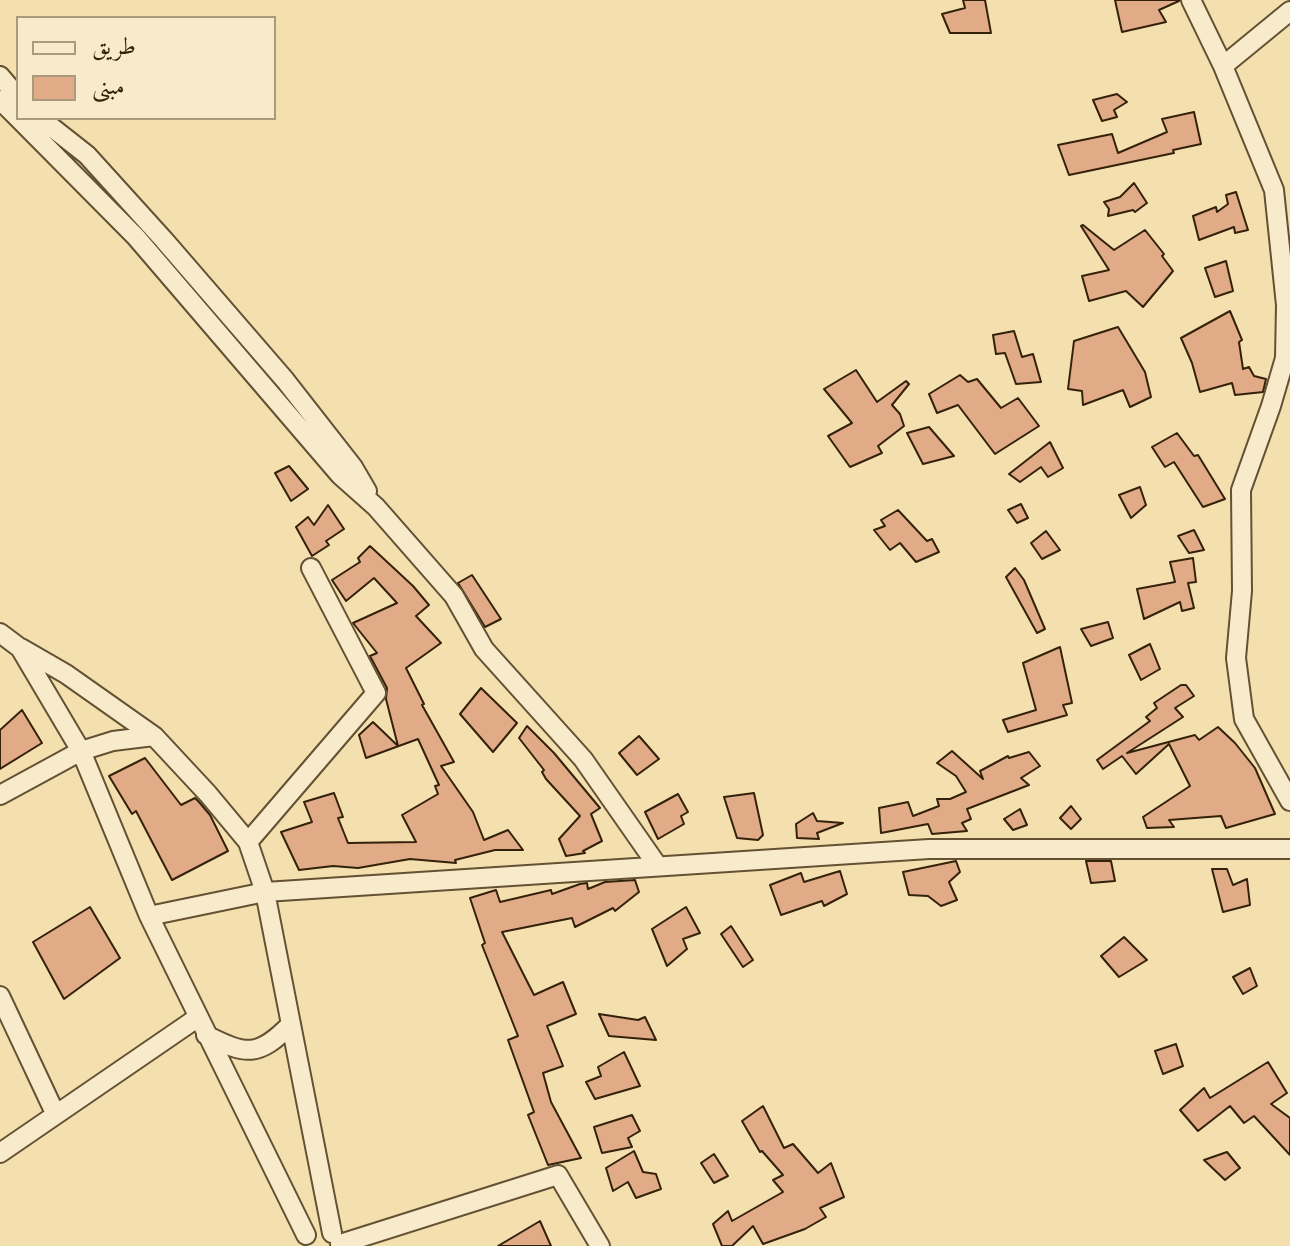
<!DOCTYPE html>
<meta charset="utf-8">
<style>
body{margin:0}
#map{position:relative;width:1290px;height:1246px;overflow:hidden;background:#f4e0af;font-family:Vollkorn,Amiri,serif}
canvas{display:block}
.legend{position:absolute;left:16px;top:16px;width:260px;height:104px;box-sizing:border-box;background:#f8ebcb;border:2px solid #aa9a7e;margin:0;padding:10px 14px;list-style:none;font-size:24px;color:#34210a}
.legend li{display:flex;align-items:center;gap:16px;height:40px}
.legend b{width:40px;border:2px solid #aa9a7e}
</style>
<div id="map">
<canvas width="1290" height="1246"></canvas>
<ul class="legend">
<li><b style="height:10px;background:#f8ebcb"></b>طريق</li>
<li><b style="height:22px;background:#e0ab86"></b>مبنى</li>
</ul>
</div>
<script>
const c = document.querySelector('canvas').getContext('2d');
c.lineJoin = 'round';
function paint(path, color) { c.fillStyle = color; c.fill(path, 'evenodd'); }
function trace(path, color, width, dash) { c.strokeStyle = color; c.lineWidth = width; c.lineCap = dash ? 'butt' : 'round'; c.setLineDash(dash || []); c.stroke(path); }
const building = new Path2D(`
 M963,0H985L991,33H950L942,14L965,8Z
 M1115,0H1179V1L1159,10L1166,22L1122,32Z
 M1117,94L1127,102L1114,110L1117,117L1102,121L1093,100Z
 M1194,112L1201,144L1173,150L1174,153L1069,175L1058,145L1112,134L1118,153L1167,132L1162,119Z
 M1134,183L1147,203L1135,212L1133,210L1108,216L1109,209L1104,202L1120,197Z
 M1236,192L1248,230L1235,233L1234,227L1199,240L1193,216L1216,207L1217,212L1228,204L1226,195Z
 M1083,225L1114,250L1145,230L1164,254L1162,256L1173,271L1143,307L1126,291L1089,301L1082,276L1109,270L1081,226Z
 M1226,261L1233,291L1215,297L1205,268Z
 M1230,311L1242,340L1239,342L1243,369L1249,367L1254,376L1266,379L1263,392L1235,395L1232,383L1200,392L1192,363L1181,338Z
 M1118,327L1145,372L1151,397L1130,407L1123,390L1083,405L1082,391L1068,389L1074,341Z
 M1014,331L1022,357L1033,354L1041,382L1016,384L1005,353L996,354L993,335Z
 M856,370L877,402L906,381L909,384L892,405L900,414L904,426L878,446L882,453L850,467L828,436L852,423L824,389Z
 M960,375L968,382L977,379L1001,408L1018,398L1039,426L995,454L958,405L937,413L929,394Z
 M929,427L954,456L923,464L907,433Z
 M1177,433L1194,456L1198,455L1225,499L1203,507L1174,462L1165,467L1152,447Z
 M1050,442L1063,468L1048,477L1041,467L1020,482L1009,474Z
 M289,466L308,489L291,501L275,473Z
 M1140,487L1146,505L1131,518L1119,495Z
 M1021,504L1028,518L1017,523L1008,510Z
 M328,505L344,529L326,541L329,545L312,556L296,527L308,517L314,525Z
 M898,510L927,541L932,539L939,552L916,562L900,543L890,550L874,530L885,526L881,520Z
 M1194,530L1204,550L1189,553L1178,536Z
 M1046,531L1060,550L1042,559L1031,543Z
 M370,546L413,586L429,605L416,616L441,643L406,668L424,704L422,705L454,762L441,766L473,812L484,840L508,830L523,850H495L455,860L456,863L410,859L358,868L333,866L299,870L281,832L312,822L304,802L334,793L343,817L338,818L348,843L416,842L402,815L438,794L435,786L439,785L418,739L366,758L359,735L373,722L398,746L386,699L387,688L370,656L377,653L353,623L397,603L374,578L346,601L332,580L360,562L358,558Z
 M1193,558L1196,582L1188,583L1194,608L1182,611L1180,602L1144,619L1137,589L1175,582L1170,562Z
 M1015,568L1024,580L1045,629L1037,633L1006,577Z
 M472,575L501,619L485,627L458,583Z
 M1108,622L1113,638L1091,646L1081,629Z
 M1150,644L1160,669L1141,680L1129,655Z
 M1060,647L1072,703L1063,705L1067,715L1008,732L1003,720L1036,710L1023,663Z
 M1181,685H1186L1194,696L1175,708L1183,717L1127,753L1195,735L1199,740L1218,727L1235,743L1255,768L1275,814L1226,828L1221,816L1169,820L1174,827L1147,828L1143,817L1190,786L1169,744L1136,774L1122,756L1103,769L1097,760L1150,721L1146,717L1157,708L1154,703Z
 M481,688L517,723L493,752L460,714Z
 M22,710L42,743L0,769V730Z
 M527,726L554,753L600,808L591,814L602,841L583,851L585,853L566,856L559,839L580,816L546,779L542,772L544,770L519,738Z
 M639,736L659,759L637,775L619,753Z
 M952,751L983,779L980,771L1008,756L1009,758L1029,752L1040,766L1021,778L1029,785L967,809L971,819L962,823L967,831L932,834L928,824L881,833L879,808L908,802L913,816L939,806L937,799H950L966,792L956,776L937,763Z
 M145,758L181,805L195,798L199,802L210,815L228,851L172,880L136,811L132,814L109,776Z
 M754,793L763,835L758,840L737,838L724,797Z
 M678,794L688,812L681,816L684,824L658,839L645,812Z
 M1071,806L1081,819L1071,829L1060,818Z
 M1020,809L1027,825L1013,830L1004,819Z
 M813,813L817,821L843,823L817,833L819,839L797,838L796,824Z
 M956,861L960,872L949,882L957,900L941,906L928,896L909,895L903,872Z
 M1086,861H1111L1115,881L1091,883Z
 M1212,869H1227L1233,885L1247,879L1250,905L1223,912Z
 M840,871L847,894L824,906L822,901L781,915L770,885L801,873L804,882Z
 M635,880L639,892L615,911L613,908L575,927L572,918L502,932L534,995L563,982L576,1014L547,1026L563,1066L543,1073L551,1102L581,1158L548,1165L528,1115L534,1112L508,1040L518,1036L482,945L485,943L470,898L496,890L500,902L551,890L552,894L580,884L587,883L588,889L605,882Z
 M90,907L120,958L64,999L33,942Z
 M686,907L700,933L683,939L687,949L667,966L652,929Z
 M731,926L753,960L743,967L721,934Z
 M1124,937L1147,960L1119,977L1101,956Z
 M1250,968L1257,986L1243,994L1233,977Z
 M599,1014L638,1020L645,1017L656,1040L609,1036Z
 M1176,1044L1183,1066L1163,1074L1155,1051Z
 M624,1052L640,1086L595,1099L586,1082L601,1076L598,1067Z
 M1268,1062L1287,1093L1271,1104L1290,1118V1155L1254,1116L1244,1123L1230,1106L1198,1131L1180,1110L1204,1088L1210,1098Z
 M763,1106L784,1148L793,1144L818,1173L831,1163L844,1197L820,1208L826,1217L805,1229L763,1244L753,1226L732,1246H722L713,1224L728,1211L732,1221L783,1192L773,1180L783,1175L762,1151L760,1152L742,1121Z
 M632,1115L640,1131L628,1138L632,1147L602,1153L594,1127Z
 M634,1151L643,1172L656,1174L661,1189L636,1198L628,1182L613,1191L606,1168Z
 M1227,1152L1240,1168L1225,1180L1204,1160Z
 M714,1154L728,1176L714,1183L701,1163Z
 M540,1221L551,1246H498Z`);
const minor = new Path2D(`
 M1191,0L1223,66L1274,190L1286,305L1285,358L1271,406L1241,490L1242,591L1236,658L1244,719L1290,801
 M1223,66L1290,11
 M0,76L18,97
 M0,100L18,118
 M18,118L136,237L340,475L376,507L454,596L484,649L583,759L657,865
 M40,118L87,155L164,240L285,380L353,467L367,491
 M0,633L20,648L81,751L149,916L306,1235
 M21,648L66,674L154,736L208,794L248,842L265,892L149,916
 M0,795L81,751L113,741L154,736
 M248,842L376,693L311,568
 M0,996L55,1113
 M206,1035C246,1055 258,1058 291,1024
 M0,1153L197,1018
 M332,1233L265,892L929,849H1290
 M340,1244L558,1175L600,1246`);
paint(building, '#e0ab86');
trace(building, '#34210a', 2);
trace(minor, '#645133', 22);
trace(minor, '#f8ebcb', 18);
</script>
